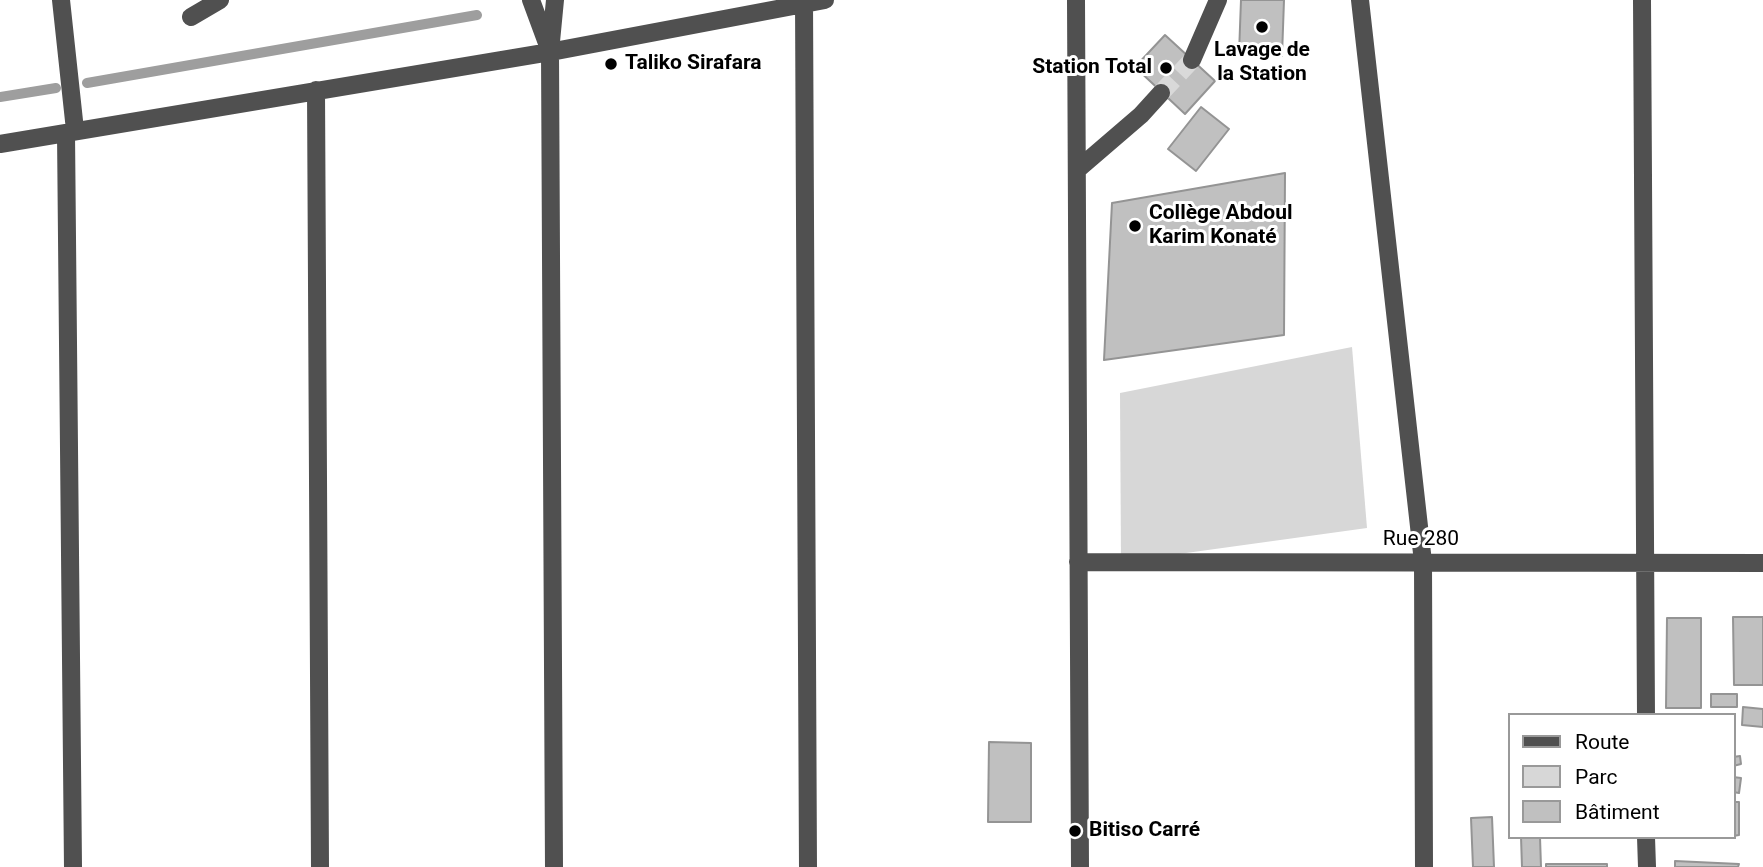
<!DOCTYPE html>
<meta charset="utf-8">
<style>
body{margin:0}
#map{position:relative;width:1763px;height:867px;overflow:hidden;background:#fff;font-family:Roboto,sans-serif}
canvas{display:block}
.legend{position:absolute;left:1508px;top:713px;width:228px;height:126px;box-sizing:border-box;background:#fff;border:2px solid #999;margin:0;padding:9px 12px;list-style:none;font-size:21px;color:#000}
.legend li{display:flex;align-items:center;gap:14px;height:35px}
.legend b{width:35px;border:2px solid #999}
</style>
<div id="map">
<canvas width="1763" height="867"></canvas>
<ul class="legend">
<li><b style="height:9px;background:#505050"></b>Route</li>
<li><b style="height:19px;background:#d7d7d7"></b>Parc</li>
<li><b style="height:19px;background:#c0c0c0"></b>Bâtiment</li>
</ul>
</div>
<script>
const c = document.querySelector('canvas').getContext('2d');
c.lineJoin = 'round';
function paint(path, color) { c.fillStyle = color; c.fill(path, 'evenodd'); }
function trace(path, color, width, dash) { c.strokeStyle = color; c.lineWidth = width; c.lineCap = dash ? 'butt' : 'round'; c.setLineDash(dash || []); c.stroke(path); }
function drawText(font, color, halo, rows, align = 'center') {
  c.font = font + ' Roboto,sans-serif'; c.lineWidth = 6; c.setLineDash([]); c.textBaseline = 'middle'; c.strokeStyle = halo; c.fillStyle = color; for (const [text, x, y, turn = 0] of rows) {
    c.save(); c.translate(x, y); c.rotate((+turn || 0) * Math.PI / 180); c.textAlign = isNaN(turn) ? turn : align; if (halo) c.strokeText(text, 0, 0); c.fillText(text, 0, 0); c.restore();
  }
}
const green = new Path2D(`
 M1352,347L1367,528L1121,562L1120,393Z`);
const stream = new Path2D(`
 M87,83L477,15
 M0,97L56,88`);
const building = new Path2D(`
 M1241,0H1284L1282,56L1239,54Z
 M1165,35L1215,81L1185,114L1135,67Z
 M1201,107L1229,129L1196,171L1168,149Z
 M1285,173L1284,335L1104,360L1112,203Z
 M1733,617H1763V685H1734Z
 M1667,618H1701V708H1666Z
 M1711,694H1737V707H1711Z
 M1743,707L1763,709V727L1742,725Z
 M989,742L1031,743V822H988Z
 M1740,756L1741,764L1733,766V757Z
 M1733,777L1741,778L1739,793L1733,792Z
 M1733,802H1739V835L1733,836Z
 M1492,817L1494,867H1473L1471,818Z
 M1521,837H1540L1541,867H1522Z
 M1675,861L1739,864L1738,867H1675Z
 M1546,864H1607V867H1546Z`);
const minorTunnel = new Path2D(`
 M1161,93L1192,60`);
const minor = new Path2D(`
 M61,0L75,130
 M531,0L548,46
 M804,0L808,867
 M1076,0L1080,867
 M1360,0L1423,562L1424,867
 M1642,0L1646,715
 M191,17L220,0
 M1192,60L1218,0
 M316,90L320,867
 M66,133L73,867
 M0,144L550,52L825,0
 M1077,170L1141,115L1161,93
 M1078,562L1763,563
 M1646,837L1647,867
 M554,867L550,52L555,0`);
const markers = [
 [1262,27,7,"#000"],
 [611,64,7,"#000"],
 [1166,68,7,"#000"],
 [1135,226,7,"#000"],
 [1075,831,7,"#000"]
];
const poiNames = [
 ["Lavage de",1262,51,"center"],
 ["la Station",1262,75,"center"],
 ["Taliko Sirafara",625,64],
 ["Station Total",1152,68,"right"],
 ["Collège Abdoul",1149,214],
 ["Karim Konaté",1149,238],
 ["Bitiso Carré",1089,831]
];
const streetNames = [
 ["Rue 280",1421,540]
];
paint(green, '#d7d7d7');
trace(stream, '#9e9e9e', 10);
paint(building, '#c0c0c0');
trace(building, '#949494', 2);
trace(minorTunnel, '#d9d9d9', 18, [18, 9]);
trace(minor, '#505050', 18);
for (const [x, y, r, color] of markers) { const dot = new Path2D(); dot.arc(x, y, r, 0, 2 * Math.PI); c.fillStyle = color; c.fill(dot); trace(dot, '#fff', 2.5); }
drawText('bold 21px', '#000', '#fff', poiNames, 'left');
drawText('21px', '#000', '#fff', streetNames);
</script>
